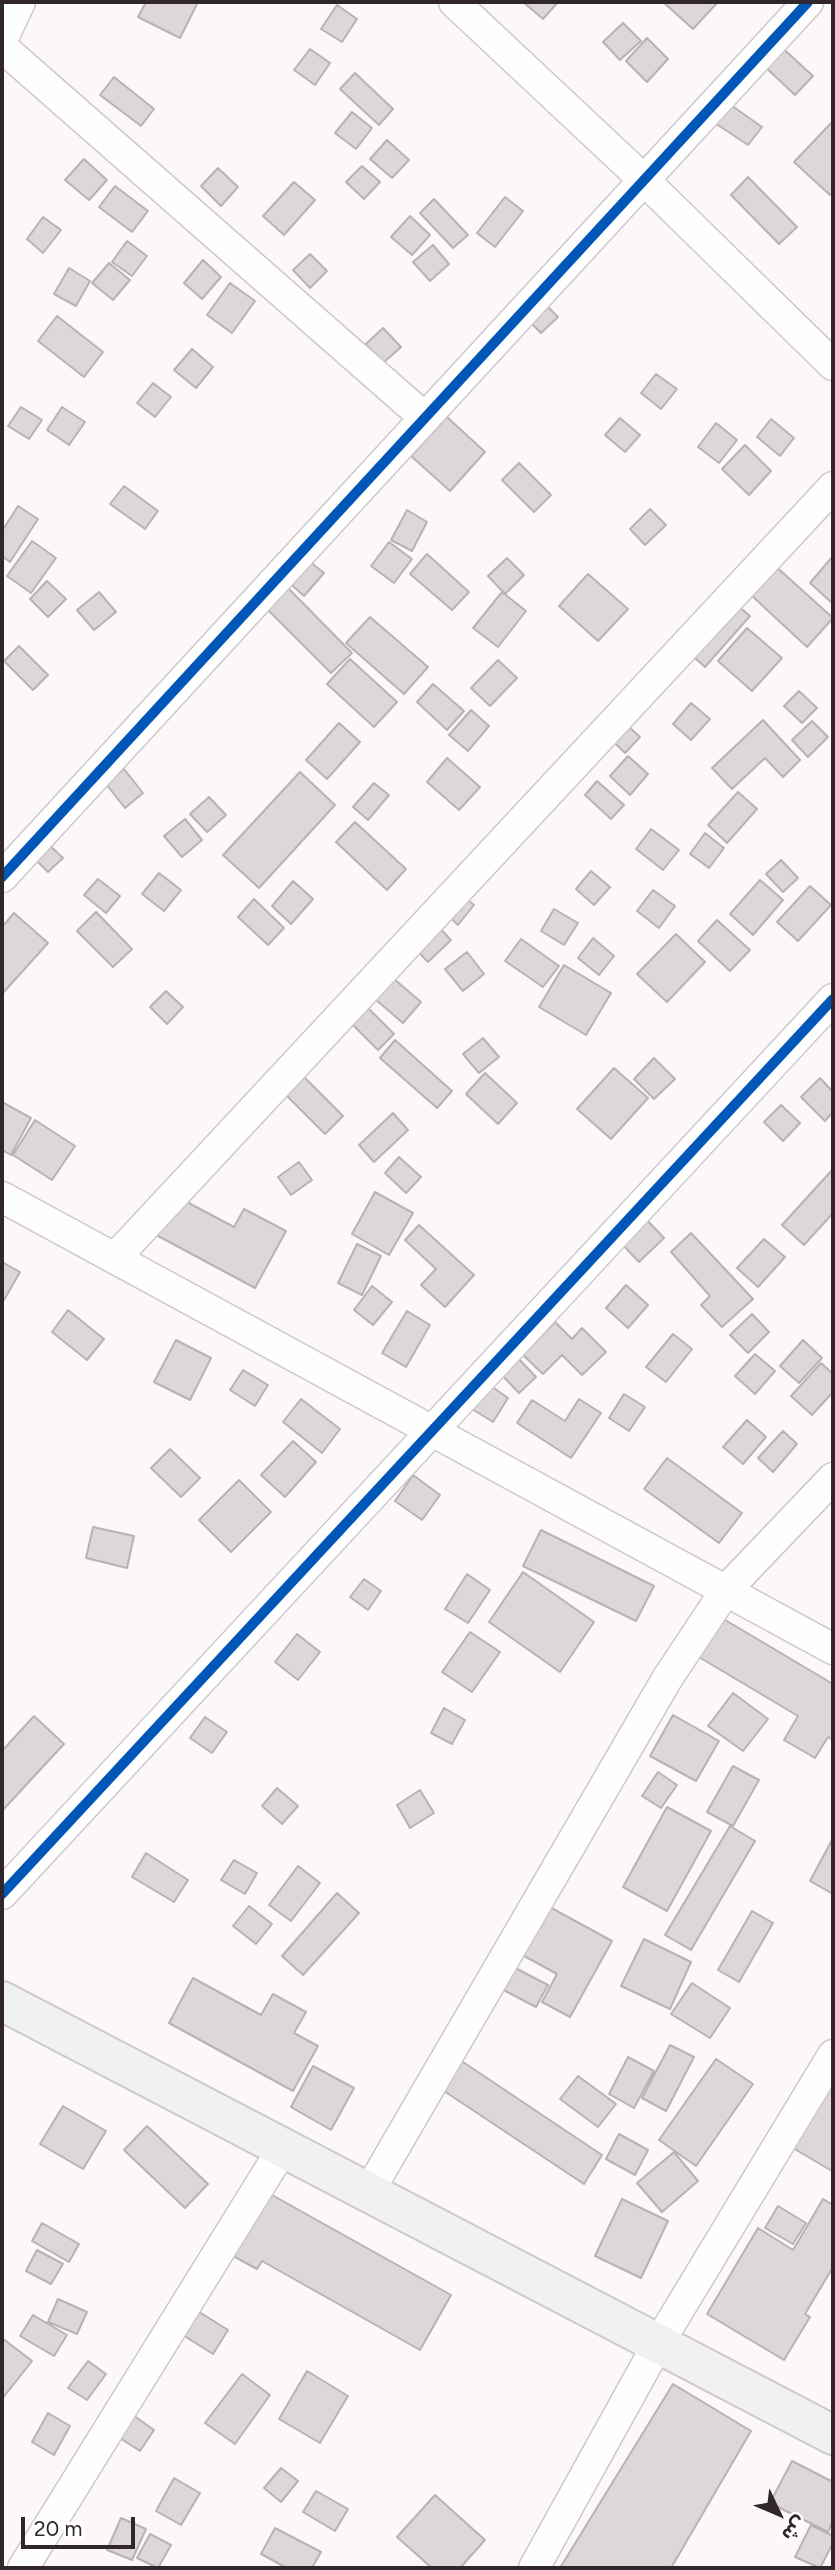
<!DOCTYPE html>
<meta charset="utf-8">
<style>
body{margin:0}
#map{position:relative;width:835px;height:2570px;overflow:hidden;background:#fcf8fa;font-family:Figtree,"Noto Sans Arabic",sans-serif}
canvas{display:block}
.frame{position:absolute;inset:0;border:4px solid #30262b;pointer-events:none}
.north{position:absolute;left:744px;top:2479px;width:70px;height:70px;-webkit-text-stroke:5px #fff;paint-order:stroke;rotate:134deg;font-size:19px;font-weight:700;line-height:28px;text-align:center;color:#30262b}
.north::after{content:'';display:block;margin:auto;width:24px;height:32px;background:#30262b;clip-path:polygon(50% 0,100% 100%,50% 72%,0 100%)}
.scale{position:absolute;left:21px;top:2517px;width:114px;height:32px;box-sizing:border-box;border:4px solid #30262b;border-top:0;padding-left:9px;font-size:21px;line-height:24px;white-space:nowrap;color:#30262b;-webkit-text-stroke:5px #fff;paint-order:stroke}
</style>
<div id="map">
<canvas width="835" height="2570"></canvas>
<div class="frame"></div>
<div class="north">ش</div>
<div class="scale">20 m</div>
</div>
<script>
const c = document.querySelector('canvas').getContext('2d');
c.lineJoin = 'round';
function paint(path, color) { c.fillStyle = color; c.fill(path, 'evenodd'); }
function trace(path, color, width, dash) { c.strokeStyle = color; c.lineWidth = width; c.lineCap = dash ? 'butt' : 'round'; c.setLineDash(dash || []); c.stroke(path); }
const building = new Path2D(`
 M146,2H198L180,38L138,17Z
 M523,2H558L543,19Z
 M663,2H718L693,29Z
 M337,5L357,19L342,42L321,29Z
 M623,23L641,41L620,60L603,42Z
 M647,38L668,59L647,82L626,61Z
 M778,44L813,76L795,95L760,62Z
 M310,49L330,63L315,85L294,70Z
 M355,73L393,109L379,125L340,89Z
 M114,77L154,109L141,126L100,95Z
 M728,103L762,127L748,145L715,123Z
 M352,112L372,128L356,149L335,133Z
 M833,121V192L830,195L794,162Z
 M387,140L409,160L392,178L370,159Z
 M84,159L107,180L89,200L65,180Z
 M362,166L380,182L364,199L346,182Z
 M218,168L238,187L221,206L201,186Z
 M748,177L797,227L779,244L731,195Z
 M294,182L315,200L284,235L263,216Z
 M115,186L148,211L132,232L99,207Z
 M505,197L523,211L495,247L477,233Z
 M434,199L468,235L453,248L420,213Z
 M410,216L430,235L412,255L391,237Z
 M43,217L61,230L43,253L27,239Z
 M127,241L147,256L132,276L112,262Z
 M433,245L449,264L430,281L413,262Z
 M310,254L327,271L310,288L293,270Z
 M203,260L221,277L202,299L184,283Z
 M109,263L130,280L113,300L92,283Z
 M69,268L90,281L76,306L54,294Z
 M230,283L255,301L232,333L207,315Z
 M542,301L558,317L541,333L525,317Z
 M57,316L103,352L84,377L38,341Z
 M383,328L401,347L383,363L366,344Z
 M192,349L213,367L196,388L174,370Z
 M656,374L677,389L661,409L641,393Z
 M153,383L171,397L155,417L137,403Z
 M21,407L42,420L29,439L8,426Z
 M62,407L85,422L69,445L47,430Z
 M447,417L485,452L450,491L411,456Z
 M620,418L640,435L625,452L605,435Z
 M771,419L794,438L780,456L757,437Z
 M716,423L737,440L719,463L698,447Z
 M745,445L771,471L749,495L722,469Z
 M519,463L551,495L534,512L502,480Z
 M124,486L158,511L145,529L110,504Z
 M18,506L38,519L10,562L2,556V531Z
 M650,509L666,525L645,545L630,529Z
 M407,510L427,522L412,551L391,540Z
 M32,541L56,558L31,593L7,576Z
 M389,542L412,559L394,583L371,566Z
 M427,554L469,592L452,610L410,574Z
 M762,554L833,618L807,647L737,582Z
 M833,556V600L831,602L810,583Z
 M304,557L324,573L304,596L285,579Z
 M507,558L524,575L505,594L488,576Z
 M588,574L628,609L598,641L559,606Z
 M47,581L66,599L48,617L30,599Z
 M288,588L352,653L331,673L267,609Z
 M99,592L116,612L94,630L77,610Z
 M502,592L526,611L498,647L473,628Z
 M724,594L750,616L705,667L679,644Z
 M370,617L428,667L404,694L346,643Z
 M747,628L782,658L752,691L718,661Z
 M19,646L48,675L33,690L4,661Z
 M350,659L397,702L374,727L327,684Z
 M498,660L517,678L490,706L471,688Z
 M433,684L464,711L447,730L417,702Z
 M799,691L817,708L802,723L784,706Z
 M691,703L710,719L691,740L673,724Z
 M471,710L489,726L468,751L449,735Z
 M618,717L640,737L625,753L604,733Z
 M763,720L800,760L783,777L765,758L732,789L712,768Z
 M812,721L828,737L808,757L792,740Z
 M339,723L360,742L327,779L306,760Z
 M628,756L648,774L630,795L610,776Z
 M447,758L480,787L459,810L427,782Z
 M124,769L143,793L125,808L106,784Z
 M300,772L335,805L259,888L223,855Z
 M597,781L624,805L611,819L585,795Z
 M374,783L389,795L368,820L353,807Z
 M738,792L757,809L727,843L708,825Z
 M209,797L226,815L207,832L190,814Z
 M185,819L202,840L182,857L164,836Z
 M355,822L406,869L387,890L336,842Z
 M651,829L679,850L663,870L636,849Z
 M705,833L724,848L709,868L690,854Z
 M47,843L63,858L48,872L33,857Z
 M781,860L798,878L783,892L766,874Z
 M591,871L610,887L594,905L576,889Z
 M159,873L181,890L164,911L142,894Z
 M98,879L120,896L106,913L84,895Z
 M760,880L783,900L753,935L730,914Z
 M293,881L313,899L291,924L272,906Z
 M810,886L831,905L798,941L777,922Z
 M653,890L675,906L659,928L637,911Z
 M457,891L474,905L458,925L441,909Z
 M254,899L284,928L268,945L238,917Z
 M554,909L578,923L564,945L541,931Z
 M96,912L132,949L113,967L77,931Z
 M14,913L48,943L2,994V927Z
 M717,920L750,950L730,971L698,941Z
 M433,921L451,940L428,962L410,943Z
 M676,934L705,962L667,1002L637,974Z
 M593,938L614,956L599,975L578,958Z
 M521,939L559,966L543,987L505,961Z
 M467,952L484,974L463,991L445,969Z
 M564,965L611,993L586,1035L539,1007Z
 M387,973L421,1002L403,1023L369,994Z
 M166,991L183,1007L167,1024L150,1007Z
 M358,998L394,1034L378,1050L342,1014Z
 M483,1038L499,1057L479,1073L463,1054Z
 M395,1040L452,1091L437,1108L380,1058Z
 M654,1058L675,1079L654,1099L634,1079Z
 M294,1067L343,1116L325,1134L276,1085Z
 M614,1068L648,1098L611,1139L577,1109Z
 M485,1073L517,1103L498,1124L466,1094Z
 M820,1078L833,1092V1112L825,1121L801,1097Z
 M2,1102L31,1118L11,1155L2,1150Z
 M781,1105L800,1123L783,1141L764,1122Z
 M393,1113L408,1130L374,1162L359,1145Z
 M35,1120L75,1146L52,1180L13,1155Z
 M399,1157L421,1177L406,1193L385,1173Z
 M299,1162L312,1180L291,1195L278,1177Z
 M833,1169V1213L804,1245L782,1225Z
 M168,1192L234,1227L244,1209L286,1231L255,1288L147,1230Z
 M375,1192L413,1213L389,1255L352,1234Z
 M645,1218L664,1238L639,1262L620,1242Z
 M419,1225L474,1275L445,1307L421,1285L436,1269L405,1240Z
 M691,1233L753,1299L722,1327L701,1305L710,1296L671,1252Z
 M764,1239L785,1257L758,1287L737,1268Z
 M357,1244L381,1256L362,1295L338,1283Z
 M2,1262L20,1272L4,1300L2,1299Z
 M626,1285L648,1305L628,1328L606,1308Z
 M372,1286L392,1302L373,1325L354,1310Z
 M68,1310L104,1339L87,1360L52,1332Z
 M407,1311L430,1325L406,1367L382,1353Z
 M752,1314L769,1332L748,1353L730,1335Z
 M555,1322L572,1339L582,1328L606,1352L582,1375L562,1355L543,1374L523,1355Z
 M673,1334L692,1349L666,1382L646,1367Z
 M176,1340L211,1358L190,1400L154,1382Z
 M803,1340L822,1358L799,1383L780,1366Z
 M755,1354L775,1371L755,1394L735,1376Z
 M516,1356L536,1377L519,1393L499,1372Z
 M821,1363L833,1374V1392L812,1415L791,1396Z
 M243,1370L268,1385L255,1406L230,1390Z
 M488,1384L508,1398L493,1422L472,1409Z
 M624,1394L645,1407L629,1431L609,1418Z
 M301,1399L340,1429L322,1453L283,1422Z
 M579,1399L601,1413L571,1458L517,1423L532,1400L565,1421Z
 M747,1420L766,1437L743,1464L723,1447Z
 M783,1431L797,1444L773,1472L758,1458Z
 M293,1441L316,1462L285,1497L261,1475Z
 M170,1449L200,1478L181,1497L151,1468Z
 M667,1458L742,1513L719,1543L644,1489Z
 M413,1475L440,1495L422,1520L395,1501Z
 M239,1480L271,1512L231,1552L199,1520Z
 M93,1527L134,1536L127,1568L86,1558Z
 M541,1530L654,1586L636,1621L523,1566Z
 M523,1572L594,1622L560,1672L489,1622Z
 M467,1574L490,1590L468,1623L445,1609Z
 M364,1579L381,1591L368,1610L350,1597Z
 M705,1608L833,1684V1740L828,1737L815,1758L784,1740L798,1716L682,1647Z
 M470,1632L500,1652L472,1692L442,1672Z
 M297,1634L320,1652L298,1680L275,1662Z
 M733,1693L768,1719L743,1751L708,1726Z
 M444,1708L465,1720L452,1744L431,1733Z
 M673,1715L719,1741L696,1781L650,1756Z
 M34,1716L64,1744L2,1811V1751Z
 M205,1717L227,1732L212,1753L190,1738Z
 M733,1766L759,1780L733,1826L707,1812Z
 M658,1772L677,1785L661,1808L642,1796Z
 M277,1788L298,1806L282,1824L262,1806Z
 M420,1790L434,1813L410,1828L397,1805Z
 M667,1807L711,1831L667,1911L623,1887Z
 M730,1826L755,1841L691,1950L665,1935Z
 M833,1838V1894L810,1881Z
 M146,1853L188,1880L174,1902L132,1877Z
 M234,1860L257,1873L245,1894L221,1880Z
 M298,1866L320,1883L291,1921L269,1905Z
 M337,1893L359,1913L303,1975L282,1956Z
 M535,1899L612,1941L570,2017L542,2002L557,1974L508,1947Z
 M249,1906L272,1924L256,1944L233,1926Z
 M752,1911L773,1923L739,1982L718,1970Z
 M644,1939L691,1962L670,2009L621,1986Z
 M500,1960L548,1985L536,2007L488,1982Z
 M193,1978L261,2015L273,1994L306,2012L294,2033L318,2046L293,2091L169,2023Z
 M692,1983L730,2008L710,2038L671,2014Z
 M670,2045L694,2057L666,2111L642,2098Z
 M451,2054L602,2155L584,2184L432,2083Z
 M628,2057L654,2071L634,2108L609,2094Z
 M716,2059L753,2084L696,2166L659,2140Z
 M313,2066L354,2088L331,2130L291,2107Z
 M578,2076L616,2104L598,2127L560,2099Z
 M821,2084L833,2091L832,2171L786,2144Z
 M63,2106L106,2131L83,2169L40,2144Z
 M147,2126L208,2184L185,2208L124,2150Z
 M619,2134L648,2150L635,2175L606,2159Z
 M674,2152L698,2181L662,2212L637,2183Z
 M247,2181L451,2295L420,2350L262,2261L257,2269L211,2244Z
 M622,2199L668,2221L641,2278L595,2256Z
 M823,2199L833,2205V2267L805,2314L810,2317L784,2360L707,2314L758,2228L793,2250Z
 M778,2206L806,2223L793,2244L765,2228Z
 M42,2223L79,2244L69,2262L32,2241Z
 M37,2250L63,2264L51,2284L26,2271Z
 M58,2299L87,2312L77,2334L48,2322Z
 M185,2303L228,2330L213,2354L170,2327Z
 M33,2315L67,2335L54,2356L20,2336Z
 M2,2338L32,2361L2,2399Z
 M88,2361L106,2374L87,2400L68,2388Z
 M307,2371L348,2396L320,2443L279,2419Z
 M242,2374L270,2395L235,2444L205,2423Z
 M673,2384L751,2431L671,2568H560Z
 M48,2413L70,2426L54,2455L32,2442Z
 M130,2413L154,2430L140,2451L115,2435Z
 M792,2461L833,2482V2521L828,2532L770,2503Z
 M281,2468L298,2481L281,2502L264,2488Z
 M174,2478L200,2493L181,2525L156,2511Z
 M316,2491L348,2509L335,2531L303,2512Z
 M435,2495L485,2540L460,2568H432L397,2537Z
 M121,2518L146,2529L132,2560L107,2550Z
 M811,2525L833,2536V2543L820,2568L795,2557Z
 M275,2528L321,2552L312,2568H287L261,2554Z
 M150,2534L171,2545L158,2568L137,2558Z`);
const street = new Path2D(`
 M454,2L644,180L833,365
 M2,40L20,2
 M2,47L425,418
 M2,877L808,2
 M2,1197L833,1649
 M115,1258L833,487
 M2,1894L833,999
 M368,2193L667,1679L726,1590L833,1478
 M23,2568L283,2148
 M534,2568L658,2344L833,2055`);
const secondary = new Path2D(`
 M2,2001L833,2435`);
const cycleway = new Path2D(`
 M2,877L808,2
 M2,1894L833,999`);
paint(building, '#ddd6da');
trace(building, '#b8b2b5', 2);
trace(street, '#cec8cb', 33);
trace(secondary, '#cec8cb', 42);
trace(street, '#fffefe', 30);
trace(secondary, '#f0f2f2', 38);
trace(cycleway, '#0057b8', 10);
</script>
